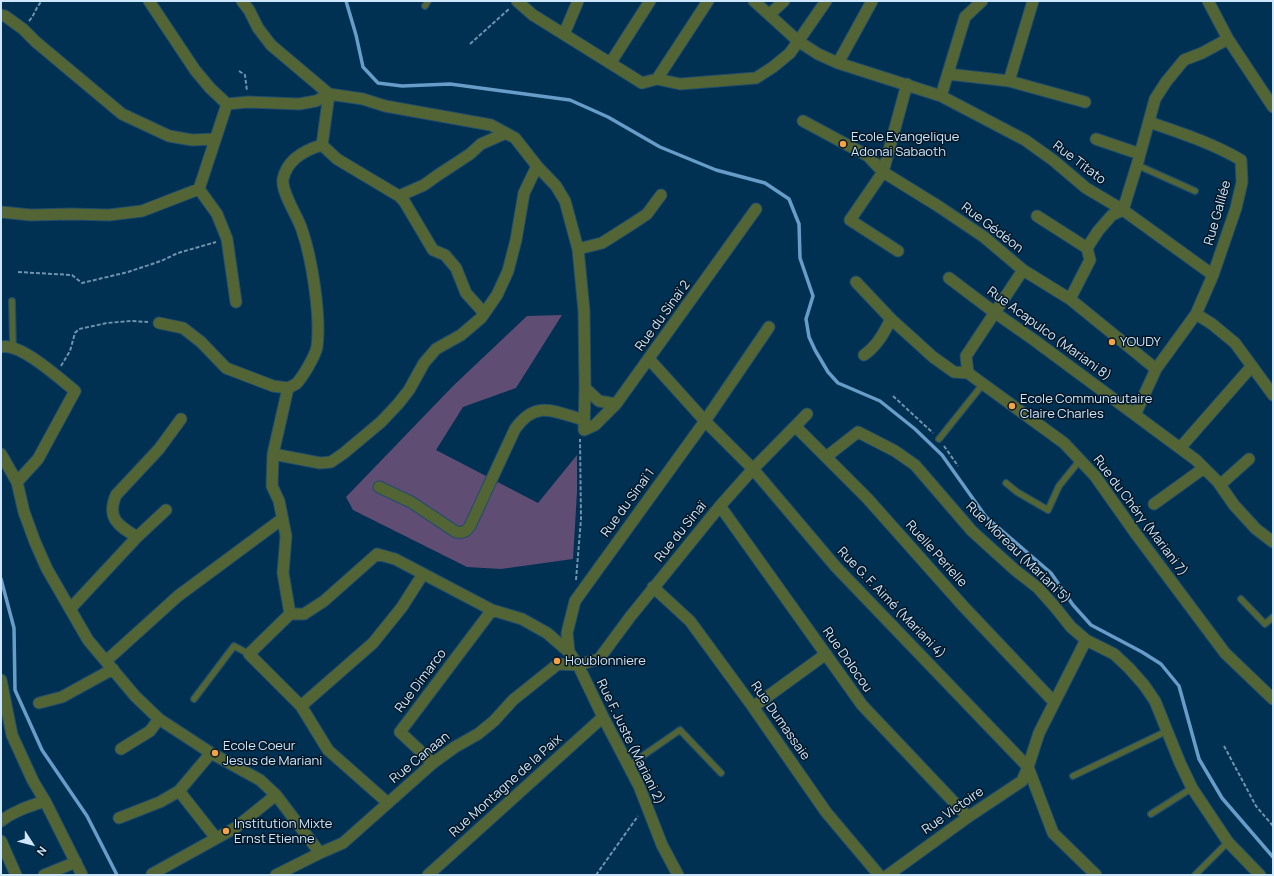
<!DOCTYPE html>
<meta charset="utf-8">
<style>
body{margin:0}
#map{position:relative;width:1274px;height:876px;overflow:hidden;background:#003052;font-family:Manrope,sans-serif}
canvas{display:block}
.frame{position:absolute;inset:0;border:2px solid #cfe7fc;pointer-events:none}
.north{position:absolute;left:12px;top:824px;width:40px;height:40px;-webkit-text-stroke:3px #051726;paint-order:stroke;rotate:126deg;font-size:11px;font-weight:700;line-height:16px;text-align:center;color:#cfe7fc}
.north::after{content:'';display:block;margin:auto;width:14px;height:18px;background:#cfe7fc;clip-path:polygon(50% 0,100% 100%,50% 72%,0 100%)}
</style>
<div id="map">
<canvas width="1274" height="876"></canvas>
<div class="frame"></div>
<div class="north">N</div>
</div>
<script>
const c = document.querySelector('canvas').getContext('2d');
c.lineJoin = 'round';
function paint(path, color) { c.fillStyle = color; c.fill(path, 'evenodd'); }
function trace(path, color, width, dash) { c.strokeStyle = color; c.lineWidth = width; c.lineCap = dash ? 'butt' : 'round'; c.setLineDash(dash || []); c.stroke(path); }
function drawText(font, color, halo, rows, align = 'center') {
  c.font = font + ' Manrope,sans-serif'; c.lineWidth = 3; c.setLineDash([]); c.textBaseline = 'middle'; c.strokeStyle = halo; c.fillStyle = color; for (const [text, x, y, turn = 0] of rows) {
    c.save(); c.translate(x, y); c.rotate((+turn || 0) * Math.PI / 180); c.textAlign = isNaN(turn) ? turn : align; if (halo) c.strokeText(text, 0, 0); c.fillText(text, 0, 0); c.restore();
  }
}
const green = new Path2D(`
 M562,315L516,388L463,407L436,450L538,503L577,455V492L573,559L501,569L467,567L353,510L346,497L453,386L527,316Z`);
const stream = new Path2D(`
 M346,1L356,35L363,67L378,83L402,86L450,84L570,100L608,117L660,147L716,170L765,183L789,199L799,224L800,258L813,296L806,319L809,337L815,350L828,372L838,383L880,401L915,429L942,455L986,517L1051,573L1073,605L1091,625L1142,652L1161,664L1179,686L1199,759L1222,798L1273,857
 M1,579L14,628L15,690L42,750L87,816L117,875`);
const path = new Path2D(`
 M29,21C35,14 36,7 42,1
 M470,44L509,9
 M239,71L245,75L247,91
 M18,272L72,275L82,283L128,272L161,261L178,253L216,242
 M61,366L70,351L75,333L79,329L107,323L131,321L148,322
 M893,396L933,433
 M944,446L958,466
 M576,580L581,519L580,439
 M1224,746L1256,806L1273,826
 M596,875L638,816`);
const lane = new Path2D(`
 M425,6L428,1
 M1137,165L1195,191
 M12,301L13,348
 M939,439L983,384
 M1006,483L1017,492L1048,510L1059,486L1080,460
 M1241,599L1265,624L1273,617
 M194,699L234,646L249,654
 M628,766L680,730L721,773
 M1073,776L1167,731
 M1151,814L1192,788
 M1195,875L1228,842`);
const street = new Path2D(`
 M149,1L195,70L210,88L227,104L248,102L299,104L316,101L329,94
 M242,1L249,10L258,28L271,45L329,94L363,99L385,106L491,125L515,138L537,166L556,186L565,201L578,249L584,311L585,388L584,430L595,425L616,404L756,209
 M517,1L533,15L642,83L657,79L680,84L756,78L773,67L790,53L826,1
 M754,1L798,41L818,54L838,63L941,96L1025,140L1053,160L1086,188L1123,210L1213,275L1196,314L1212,324L1235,343L1273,395
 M1033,1L1009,81L1085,102
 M1208,1L1228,39L1273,107
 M770,14L784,1
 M1,15L5,16L23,29L36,42L122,114L169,136L192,140L215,139
 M564,34L578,1
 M611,62L650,1
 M838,63L872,1
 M948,74L1009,81
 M657,79L708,1
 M941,96L965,17L982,1
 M803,121L868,156L883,172L938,206L984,237L1023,270L1070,299L1156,369
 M1149,122C1181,133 1212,143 1241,160L1242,182L1236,208L1213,275
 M1096,139L1140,154
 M322,145L337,159L399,196L404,201L433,250L445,255L456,268L466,293L484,313
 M322,145L329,94
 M199,189L217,214L227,239L236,302
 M399,196L424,185L438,175L470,154L481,144L506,133
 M1,212L31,215L71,214L109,215L142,211L199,189L227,104
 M1037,216L1087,248
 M578,249L602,243L632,224L647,214L661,195
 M898,251L850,220L883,172L907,84
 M949,278L994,312L1034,340L1196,460L1218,482L1234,505L1256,529L1273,542
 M856,282L891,319L933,357L954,372L968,373L1064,443L1080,460L1095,476L1136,534L1225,653L1273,699
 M1070,299L1090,260L1087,248L1098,231L1112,215L1123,210L1137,165L1155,99L1166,82L1184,60L1202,53L1228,39
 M159,323L183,328L201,342L226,368L273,386L288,388C290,387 294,385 296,384C303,377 315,356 317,347C321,316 312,259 302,230C298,216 281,193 283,179C287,160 305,150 322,145
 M1,347C20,342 60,379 75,391L38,459L17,482
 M864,355C877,346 884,333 891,319
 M649,359L705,421L753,469L836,567L1028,767L1053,833L1096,875
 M968,373L966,356L1023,270
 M288,388L273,454L272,486L279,501L286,536L283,573L290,614L249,654L301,706
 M585,388L599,401L616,404
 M1135,415L1156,369L1196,314
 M796,427L867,498L964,607L1054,702
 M1180,448L1252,366
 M1,454L17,482L24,512L35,542L47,569L88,640L135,696L159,719L211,753L260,780L276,795L320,853
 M273,454L320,463L331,462L344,453L381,422L398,404L409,390L424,363L436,349L461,335L481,318L497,295L508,271L516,240L524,193L537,166
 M826,457L858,432L895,451L915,465L972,531L1015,570L1038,588L1055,607L1071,627L1086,640L1114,654L1129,668L1144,685L1155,701L1180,763L1192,788L1228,842L1260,875
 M1220,485L1249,459
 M379,487L411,502L456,532C463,533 466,532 470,526L515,429C536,399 554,412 584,420
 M1154,504L1204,468
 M720,506L862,705L968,817
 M137,537C119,526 106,519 116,495L159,449L181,419
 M653,587L690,621L753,707L826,812L879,875
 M70,609L137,537L166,510
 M290,614H304L324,601L377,554L395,559L492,610L522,619L547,633L569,652L578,665L603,717L639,786L662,845L678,875
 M569,652L567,633L575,601L705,421L769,327
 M106,661L178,596L282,519
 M1,680L12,735L33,781L45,801L82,875
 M39,703L62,697L113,669
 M753,707L826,654
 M121,749L150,731L159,719
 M433,763L400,732L492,610
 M179,791L216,838
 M388,803L328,750L301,706L373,643L402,607L423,574
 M119,818L160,802L179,791L211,753
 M1,821C14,811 30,806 45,801
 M1,841L16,875
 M152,874L235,828L276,795
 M44,875L76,862
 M276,875L320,853L343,843L433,763L455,747L478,734L494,721L513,700L558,664L578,665L599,659L630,617L720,506L753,469L807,414
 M428,875L603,717
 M888,875L968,817L1022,781L1028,767L1039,733L1086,640`);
const markers = [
 [843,144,4,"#f6a247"],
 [1112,342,4,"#f6a247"],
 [1012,406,4,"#f6a247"],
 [557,661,4,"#f6a247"],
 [215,753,4,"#f6a247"],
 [226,831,4,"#f6a247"]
];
const poiNames = [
 ["Ecole Evangelique",851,137],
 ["Adonai Sabaoth",851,152],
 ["YOUDY",1120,342],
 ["Ecole Communautaire",1020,399],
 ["Claire Charles",1020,414],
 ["Houblonniere",565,661],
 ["Ecole Coeur",223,746],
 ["Jesus de Mariani",223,761],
 ["Institution Mixte",234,824],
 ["Ernst Etienne",234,839]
];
const streetNames = [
 ["Rue Titato",1079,163,37],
 ["Rue Galilée",1218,213,-74],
 ["Rue Gédéon",992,228,37],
 ["Rue du Sinaï 2",663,316,-54],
 ["Rue Acapulco (Mariani 8)",1049,334,36],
 ["Rue du Sinaï 1",628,503,-54],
 ["Rue du Chéry (Mariani 7)",1140,516,53],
 ["Rue du Sinaï",681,532,-51],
 ["Rue Moreau (Mariani 5)",1018,553,44],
 ["Ruelle Perielle",936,554,48],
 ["Rue G. F. Aimé (Mariani 4)",891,603,46],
 ["Rue Dolocou",847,660,55],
 ["Rue Dimarco",421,681,-53],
 ["Rue Dumassaie",780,721,55],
 ["Rue F. Juste (Mariani 2)",630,742,64],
 ["Rue Canaan",420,758,-39],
 ["Rue Montagne de la Paix",506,786,-42],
 ["Rue Victoire",953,811,-35]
];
paint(green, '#5f4d74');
trace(stream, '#679dc8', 3.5);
trace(lane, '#214d6d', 8);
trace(street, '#214d6d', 13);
trace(path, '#7093ae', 2, [4, 2]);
trace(lane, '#546535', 5.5);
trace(street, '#546535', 11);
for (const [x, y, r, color] of markers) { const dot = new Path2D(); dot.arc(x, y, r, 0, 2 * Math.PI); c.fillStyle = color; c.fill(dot); trace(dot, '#051726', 1.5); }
drawText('13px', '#cfe7fc', '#051726', poiNames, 'left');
drawText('13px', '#cfe7fc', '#051726', streetNames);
</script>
